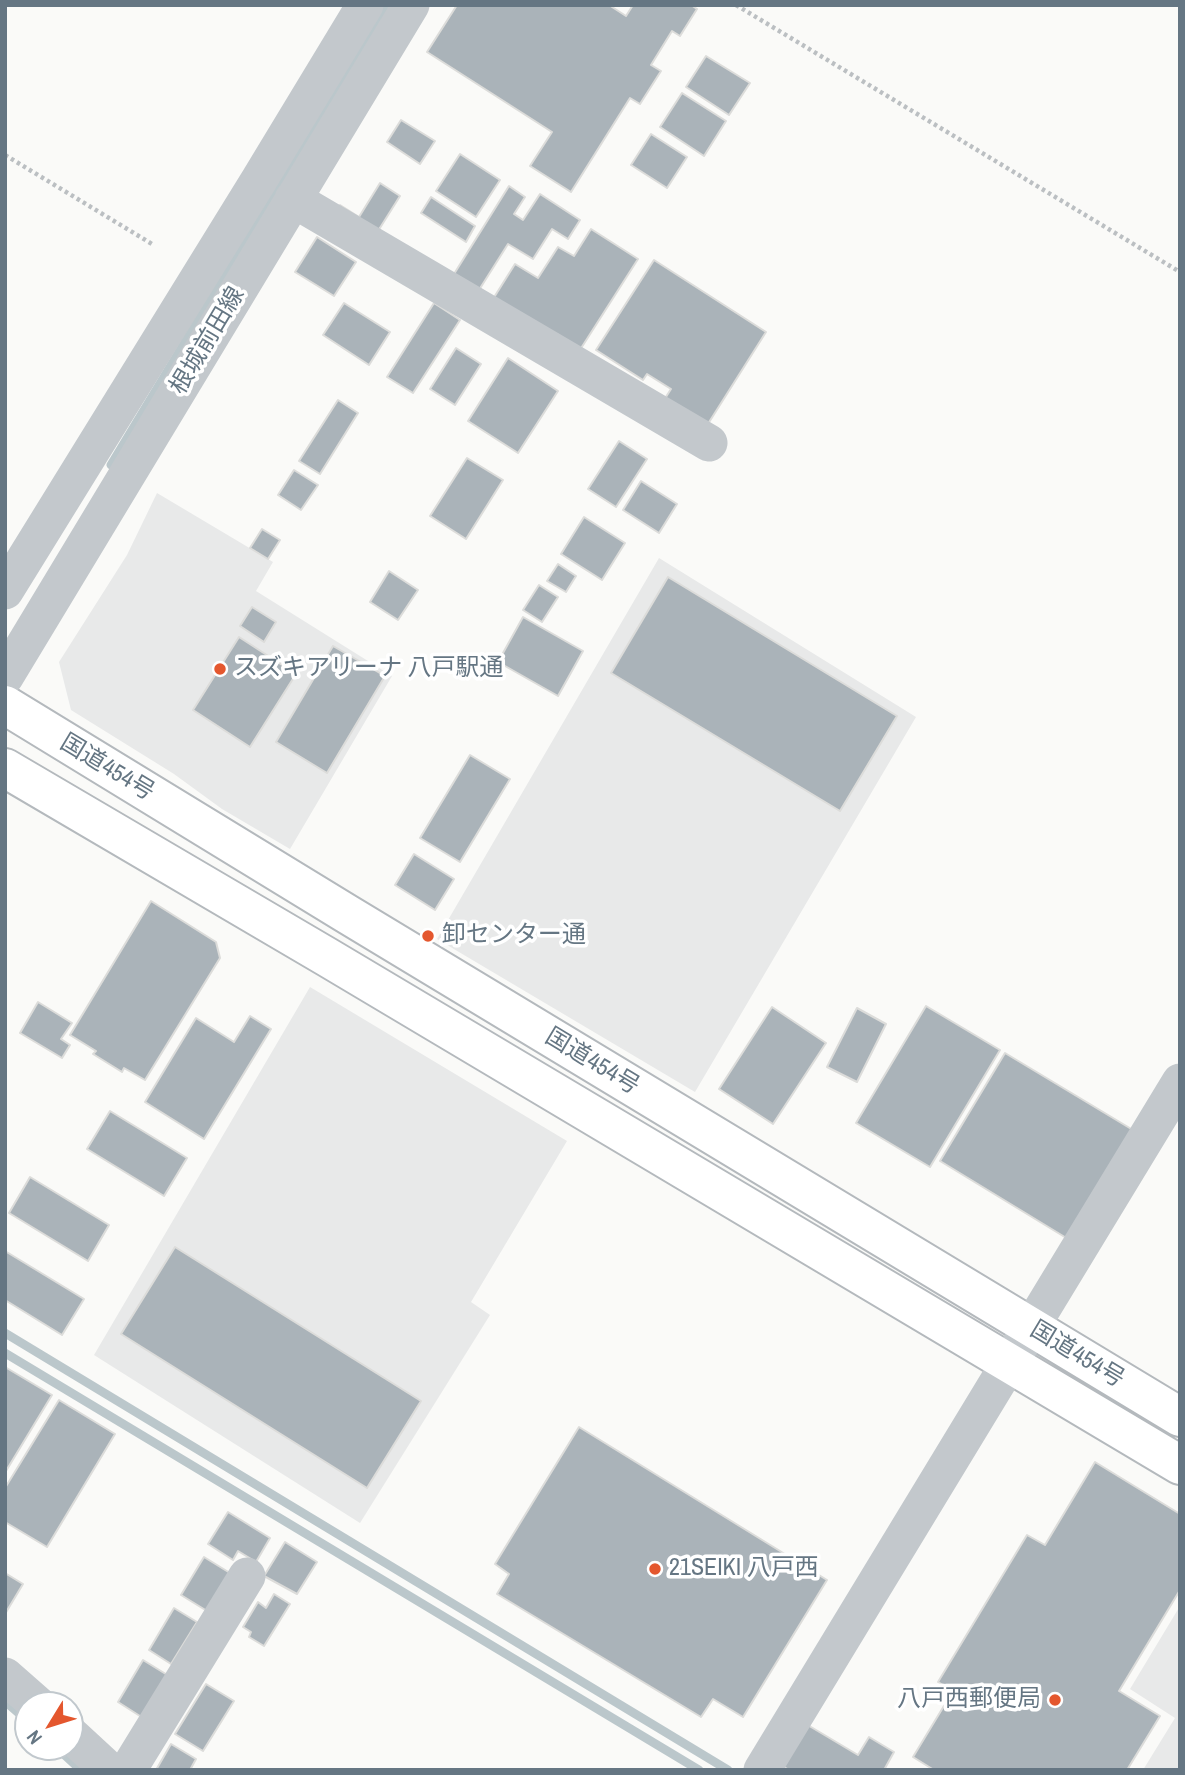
<!DOCTYPE html>
<meta charset="utf-8">
<style>
body{margin:0}
#map{position:relative;width:1185px;height:1775px;overflow:hidden;background:#fafaf8;font-family:"Archivo Narrow",sans-serif}
canvas{display:block}
.frame{position:absolute;inset:0;border:7px solid #657683;pointer-events:none}
.north{position:absolute;left:14px;top:1691px;width:70px;height:70px;box-sizing:border-box;background:#fff;border:2px solid #c1c8cd;border-radius:50%;rotate:232deg;font-size:19px;font-weight:700;line-height:28px;text-align:center;color:#657683}
.north::after{content:'';display:block;margin:auto;width:24px;height:32px;background:#e4572e;clip-path:polygon(50% 0,100% 100%,50% 72%,0 100%)}
</style>
<div id="map">
<canvas width="1185" height="1775"></canvas>
<div class="frame"></div>
<div class="north">N</div>
</div>
<script>
const c = document.querySelector('canvas').getContext('2d');
c.lineJoin = 'round';
function paint(path, color) { c.fillStyle = color; c.fill(path, 'evenodd'); }
function trace(path, color, width, dash) { c.strokeStyle = color; c.lineWidth = width; c.lineCap = dash ? 'butt' : 'round'; c.setLineDash(dash || []); c.stroke(path); }
function drawText(font, color, halo, rows, align = 'center') {
  c.font = font + ' "Archivo Narrow","Noto Sans JP",sans-serif'; c.lineWidth = 7; c.setLineDash([]); c.textBaseline = 'middle'; c.strokeStyle = halo; c.fillStyle = color; for (const [text, x, y, turn = 0] of rows) {
    c.save(); c.translate(x, y); c.rotate((+turn || 0) * Math.PI / 180); c.textAlign = isNaN(turn) ? turn : align; if (halo) c.strokeText(text, 0, 0); c.fillText(text, 0, 0); c.restore();
  }
}
const built = new Path2D(`
 M157,493L273,562L256,591L392,676L290,849L222,809L174,774L71,710L59,662L127,555Z
 M659,558L916,717L695,1092L437,939Z
 M310,987L567,1141L471,1302L490,1315L360,1523L94,1355Z
 M1180,1606V1770H1143L1175,1718L1130,1689Z`);
const stream = new Path2D(`
 M111,465L388,5
 M5,1333L728,1770
 M5,1353L699,1770
 M5,1701L28,1721
 M56,1747L81,1770`);
const building = new Path2D(`
 M457,5H609L626,16L633,5H691L697,9L680,36L672,31L651,65L661,71L640,104L630,98L571,192L530,166L552,132L427,52Z
 M706,56L750,83L729,115L686,87Z
 M682,93L726,121L704,156L660,127Z
 M401,120L435,141L420,164L387,142Z
 M651,134L687,157L667,188L631,165Z
 M460,154L500,180L476,217L436,191Z
 M380,183L400,196L373,239L334,214L340,205L359,217Z
 M509,186L525,197L514,214L523,220L540,194L580,220L568,239L552,229L533,259L508,244L479,290L454,274Z
 M431,197L475,226L466,242L421,213Z
 M591,229L638,259L578,353L493,299L515,264L538,278L558,247L574,256Z
 M317,237L356,262L334,296L295,272Z
 M654,260L766,332L706,427L664,400L671,389L647,374L643,380L596,350Z
 M344,303L390,332L369,365L323,335Z
 M434,303L460,320L413,393L387,377Z
 M456,348L481,364L455,405L430,389Z
 M508,358L558,391L518,453L468,421Z
 M338,400L358,413L320,474L299,461Z
 M619,441L647,459L616,507L588,489Z
 M467,458L503,480L466,539L430,516Z
 M294,470L318,485L301,510L278,495Z
 M641,481L677,504L659,533L623,510Z
 M584,517L625,543L602,580L561,554Z
 M262,529L280,540L268,559L250,548Z
 M558,564L576,576L566,592L547,581Z
 M389,571L418,590L398,620L370,602Z
 M668,577L897,716L840,811L611,673Z
 M539,585L558,597L542,622L523,610Z
 M252,607L276,622L264,642L240,626Z
 M523,617L583,651L558,696L498,662Z
 M239,637L296,674L250,747L193,710Z
 M333,646L385,676L327,773L276,742Z
 M470,755L510,779L460,862L420,838Z
 M414,854L454,879L435,910L395,885Z
 M151,901L216,942L220,958L145,1080L124,1068L122,1072L93,1054L96,1051L70,1035Z
 M38,1002L72,1023L61,1039L70,1045L62,1058L20,1033Z
 M926,1006L1000,1050L930,1167L856,1123Z
 M772,1007L826,1043L773,1124L719,1089Z
 M857,1008L886,1024L857,1082L827,1067Z
 M250,1016L271,1029L204,1139L145,1102L196,1018L234,1042Z
 M1005,1053L1133,1130L1068,1239L940,1161Z
 M110,1111L187,1158L164,1196L87,1149Z
 M30,1177L109,1225L88,1261L9,1213Z
 M175,1247L421,1401L367,1488L121,1334Z
 M5,1251L84,1299L62,1335L5,1300Z
 M5,1367L52,1395L6,1471H5Z
 M59,1400L115,1434L47,1547L5,1522V1488Z
 M579,1427L827,1580L743,1717L713,1699L701,1717L497,1594L509,1574L495,1564Z
 M1095,1462L1180,1514V1590L1119,1691L1160,1716L1127,1770H934L913,1757L953,1691L938,1682L1027,1535L1045,1545Z
 M228,1512L270,1538L256,1562L238,1551L233,1560L208,1544Z
 M285,1542L317,1562L297,1594L264,1576Z
 M204,1557L230,1573L207,1611L181,1595Z
 M5,1573L23,1584L5,1614Z
 M274,1594L290,1604L264,1646L249,1637L251,1632L243,1627L258,1602L266,1608Z
 M174,1608L197,1622L171,1664L149,1650Z
 M143,1660L169,1676L143,1718L118,1702Z
 M206,1684L234,1701L203,1751L175,1734Z
 M806,1724L858,1755L869,1737L894,1752L884,1770H789L781,1765Z
 M171,1744L196,1759L190,1770H156Z`);
const path = new Path2D(`
 M736,5L1180,272
 M5,155L152,244`);
const minor = new Path2D(`
 M293,199L709,443
 M5,591L259,180L365,5
 M5,677L411,5
 M5,1676L38,1705
 M70,1734L109,1770
 M128,1770L247,1576
 M762,1770L1180,1082`);
const highway = new Path2D(`
 M5,705L347,914L1180,1417
 M5,768L327,957L1180,1465`);
const markers = [
 [220,669,7,"#e4572e"],
 [428,936,7,"#e4572e"],
 [655,1569,7,"#e4572e"],
 [1055,1700,7,"#e4572e"]
];
const streetNames = [
 ["根城前田線",208,341,-59],
 ["国道454号",107,768,31],
 ["国道454号",592,1062,31],
 ["国道454号",1077,1355,31]
];
const poiNames = [
 ["スズキアリーナ 八戸駅通",234,669],
 ["卸センター通",442,936],
 ["21SEIKI 八戸西",669,1569],
 ["八戸西郵便局",1041,1700,"right"]
];
paint(built, '#e8e9e9');
trace(stream, '#bbc7cb', 9);
paint(building, '#aab3b9');
trace(building, '#dcdcda', 2);
trace(highway, '#b4b9bd', 42);
trace(path, '#bbbfc2', 4.5, [3.5, 3.5]);
trace(minor, '#c3c8cc', 37);
trace(highway, '#fff', 38);
for (const [x, y, r, color] of markers) { const dot = new Path2D(); dot.arc(x, y, r, 0, 2 * Math.PI); c.fillStyle = color; c.fill(dot); trace(dot, '#fff', 2.5); }
drawText('24px', '#657683', '#fff', streetNames);
drawText('24px', '#657683', '#fff', poiNames, 'left');
</script>
